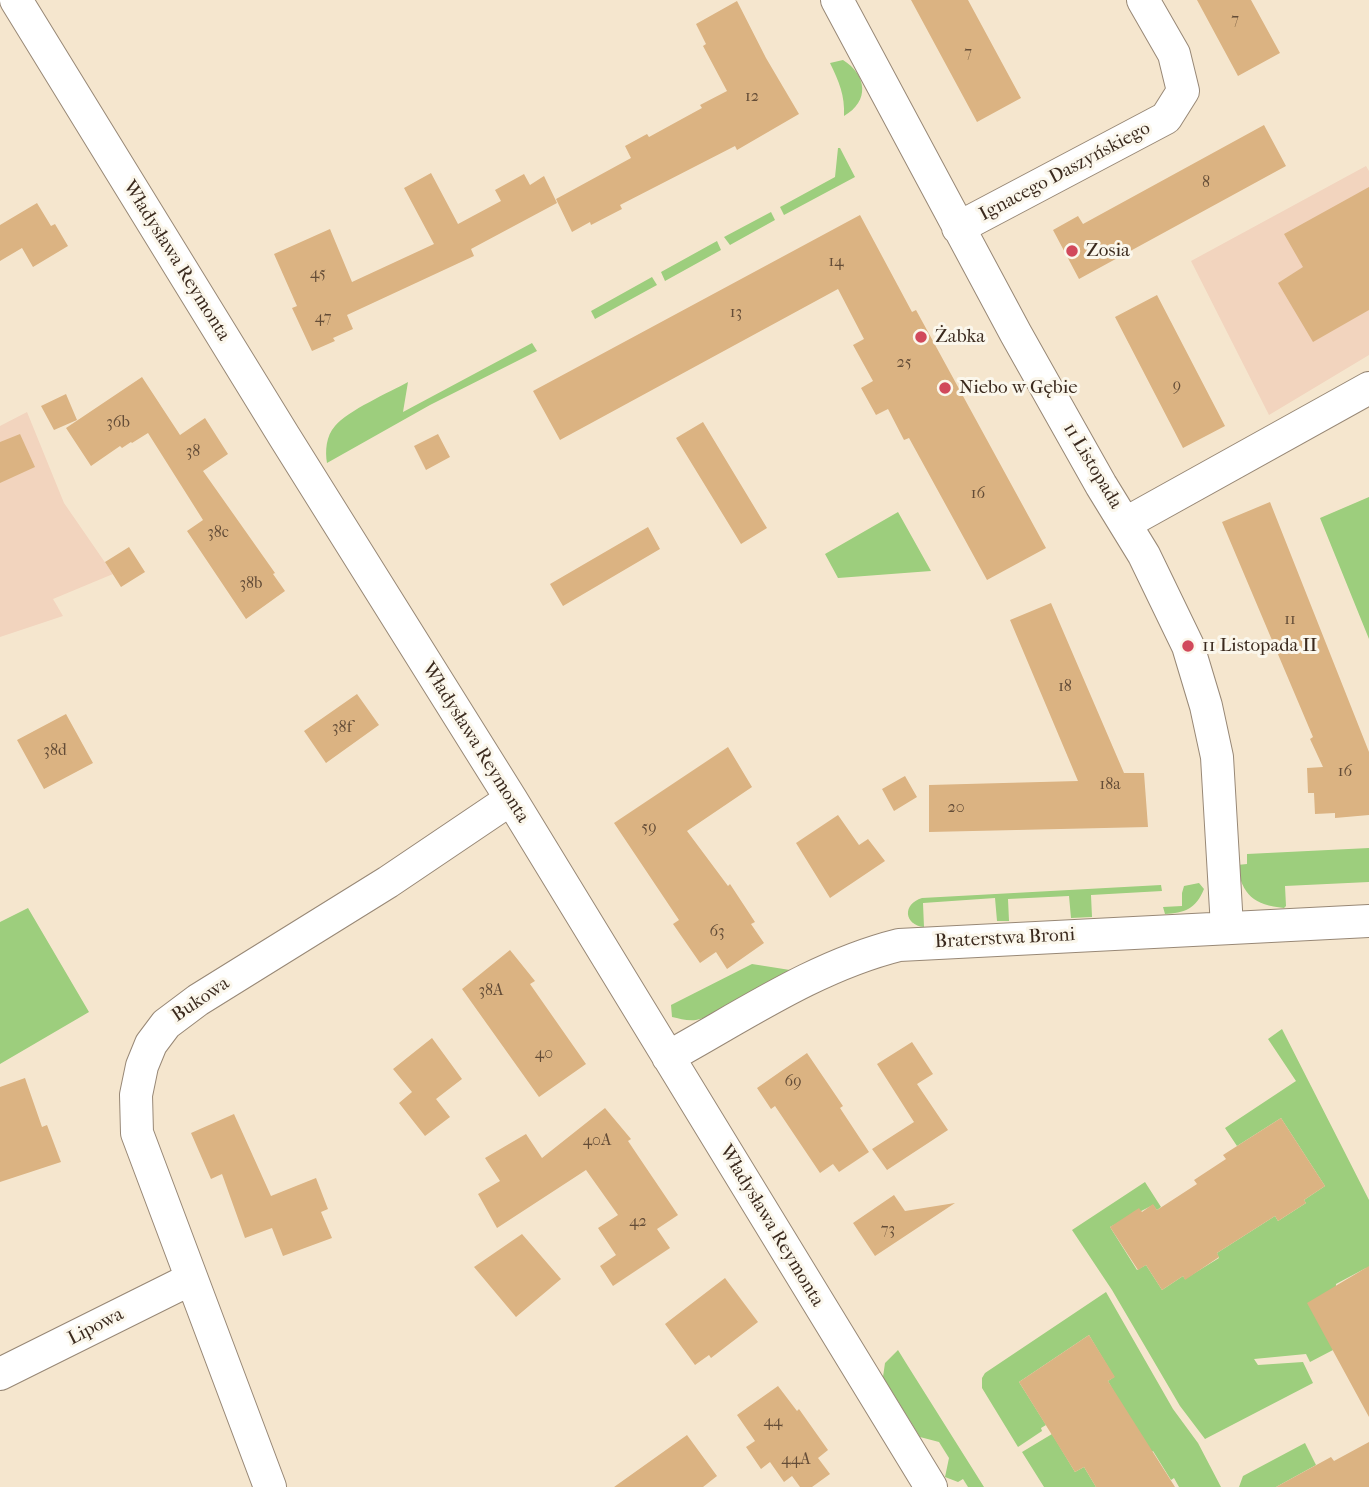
<!DOCTYPE html>
<meta charset="utf-8">
<style>
body{margin:0}
canvas{display:block;background:#f5e6ce}
</style>
<canvas width="1369" height="1487"></canvas>
<script>
const c = document.querySelector('canvas').getContext('2d');
c.lineJoin = 'round';
function paint(path, color) { c.fillStyle = color; c.fill(path, 'evenodd'); }
function trace(path, color, width, dash) { c.strokeStyle = color; c.lineWidth = width; c.lineCap = dash ? 'butt' : 'round'; c.setLineDash(dash || []); c.stroke(path); }
function drawText(font, color, halo, rows, align = 'center') {
  c.font = font + ' "IM FELL French Canon",serif'; c.lineWidth = 6; c.setLineDash([]); c.textBaseline = 'middle'; c.strokeStyle = halo; c.fillStyle = color; for (const [text, x, y, turn = 0] of rows) {
    c.save(); c.translate(x, y); c.rotate((+turn || 0) * Math.PI / 180); c.textAlign = isNaN(turn) ? turn : align; if (halo) c.strokeText(text, 0, 0); c.fillText(text, 0, 0); c.restore();
  }
}
const built = new Path2D(`
 M1366,166L1369,171V355L1269,415L1191,261Z
 M27,412L64,503L113,574L53,599L63,616L0,637V426Z`);
const green = new Path2D(`
 M843,60C867,75 870,101 844,116C845,95 839,82 830,63Z
 M838,148H840L855,177L784,215L780,207L835,177Z
 M771,212L775,220L730,245L724,237Z
 M717,241L721,250L665,281L661,272Z
 M652,277L657,285L595,319L591,311Z
 M532,343L537,351L430,405L327,463C325,451 326,436 335,426C347,411 390,392 408,382L403,412Z
 M1369,497V639L1320,518Z
 M898,512L931,571L838,578L825,554Z
 M1369,848V882L1285,886L1286,906L1284,908C1254,905 1242,895 1237,865L1247,864V854Z
 M1199,883L1204,889C1196,909 1184,913 1165,914L1163,907L1182,906V893L1184,886Z
 M1161,885L1162,891L1091,895L1092,917L1071,918L1069,896L1008,899L1009,921H997L995,898L923,903L924,927C904,925 902,904 922,898Z
 M28,908L89,1012L0,1064V922Z
 M752,964L790,970C767,983 724,1013 700,1019C691,1022 681,1019 672,1017L671,1005Z
 M1282,1029L1369,1200V1271L1366,1268L1336,1284L1333,1350L1310,1362L1306,1354L1254,1359L1258,1365L1303,1362L1313,1383L1205,1439L1180,1406L1112,1290L1072,1230L1145,1182L1161,1207L1157,1210L1153,1205L1110,1227L1137,1270L1146,1265L1162,1290L1183,1276L1185,1279L1219,1258L1217,1253L1275,1216L1278,1221L1306,1203L1304,1200L1325,1186L1281,1118L1237,1146L1225,1128L1296,1081L1268,1039Z
 M1106,1292L1173,1409L1198,1443L1221,1487H1179L1174,1478L1171,1480L1153,1451L1148,1454L1108,1381L1114,1377L1089,1335L1019,1382L1046,1425L1041,1428L1042,1431L1018,1447L982,1388V1378L985,1373Z
 M898,1350L906,1363L984,1487H968L963,1479L958,1482L945,1477L949,1458L939,1442L920,1437L883,1377L885,1363Z
 M1052,1434L1075,1472L1084,1467L1096,1487H1044L1022,1452Z
 M1305,1443L1316,1465L1276,1487H1239L1243,1476Z`);
const building = new Path2D(`
 M911,0H968L1021,98L977,122Z
 M1197,0H1251L1280,53L1238,76Z
 M737,1L766,58L799,114L737,150L735,146L620,205L622,209L591,225L590,222L572,232L556,199L631,158L625,146L647,134L649,137L702,108L700,105L727,91L703,46L706,44L696,24Z
 M1264,125L1286,166L1079,279L1053,230L1078,216L1083,224Z
 M431,173L458,224L501,201L495,190L524,174L530,185L544,176L557,203L471,249L474,256L347,315L353,329L333,338L335,341L312,351L292,308L297,306L274,254L330,229L352,282L434,244L404,188Z
 M1369,187V310L1313,342L1278,283L1303,267L1284,234Z
 M37,203L51,226L55,224L68,246L33,267L22,248L0,261V225Z
 M860,215L912,312L916,310L1046,548L987,580L909,438L904,440L888,409L876,415L861,388L873,381L853,345L864,339L838,289L560,440L533,391Z
 M1157,295L1225,426L1183,448L1115,317Z
 M142,377L180,435L205,418L228,454L203,471L275,573L273,574L285,591L246,619L187,531L203,520L148,433L132,443L131,442L122,448L120,446L91,466L66,428Z
 M66,394L77,420L54,430L41,406Z
 M703,422L767,528L741,544L676,438Z
 M20,434L35,467L0,483V442Z
 M438,434L450,457L426,470L414,446Z
 M1270,502L1369,752V815L1335,818V813L1315,814L1314,793H1308L1307,768L1323,767L1310,739L1313,737L1222,522Z
 M648,527L660,549L563,606L550,584Z
 M129,547L145,572L121,587L105,562Z
 M1051,603L1124,773H1144L1148,827L929,832V785L1078,781L1010,620Z
 M357,694L379,725L326,763L304,731Z
 M66,714L93,763L44,789L17,740Z
 M728,747L752,787L687,831L728,886L730,884L755,922L751,924L764,943L727,969L716,952L700,963L673,924L679,920L614,823Z
 M905,776L917,797L894,811L882,789Z
 M838,815L859,845L868,839L885,861L830,898L796,843Z
 M510,950L535,981L530,984L586,1064L539,1097L462,989Z
 M432,1038L462,1079L436,1099L450,1117L425,1136L399,1103L412,1092L393,1069Z
 M912,1042L933,1074L917,1084L948,1130L887,1170L872,1149L914,1122L877,1064Z
 M807,1053L843,1106L840,1108L869,1152L839,1172L833,1164L820,1173L775,1106L771,1109L757,1088Z
 M25,1078L42,1127L47,1125L61,1162L0,1182V1087Z
 M605,1108L631,1139L628,1141L678,1215L657,1229L670,1248L613,1286L600,1266L616,1255L598,1228L618,1215L586,1170L497,1228L478,1194L500,1181L485,1158L526,1134L542,1158Z
 M234,1114L271,1196L316,1178L328,1209L321,1212L332,1238L283,1256L272,1228L245,1238L222,1174L211,1179L191,1133Z
 M1281,1118L1325,1186L1304,1200L1306,1203L1278,1221L1275,1216L1217,1253L1219,1257L1185,1280L1183,1276L1162,1290L1146,1265L1138,1270L1110,1227L1139,1208L1142,1212L1153,1204L1157,1210L1197,1184L1194,1180L1226,1159L1223,1155Z
 M894,1195L905,1211L955,1203L875,1256L853,1223Z
 M522,1234L561,1279L516,1317L474,1267Z
 M1369,1266V1417L1307,1303Z
 M725,1278L758,1322L711,1358L709,1355L695,1365L665,1324Z
 M1089,1335L1115,1377L1108,1381L1175,1487H1096L1084,1467L1075,1472L1019,1382Z
 M778,1386L797,1411L799,1409L828,1450L818,1458L830,1474L812,1487H800L792,1476L784,1482L770,1462L761,1469L746,1447L755,1441L737,1415Z
 M687,1435L717,1476L703,1487H614Z
 M1369,1442V1487H1276L1331,1457L1334,1461Z`);
const minor = new Path2D(`
 M16,0L284,436L511,799L931,1487
 M837,0L1016,334L1101,485L1144,555L1188,646L1206,706L1217,757L1227,927
 M958,228L1166,118L1183,91L1174,54L1143,0
 M1126,523L1369,388
 M668,1057C743,1016 815,966 899,945L1369,921
 M0,1374L191,1279
 M270,1487L137,1133L136,1095L142,1066L151,1044L166,1024L198,1000L388,882L511,799`);
const markers = [
 [1072,251,7,"#d1495b"],
 [921,337,7,"#d1495b"],
 [945,388,7,"#d1495b"],
 [1188,646,7,"#d1495b"]
];
const numberNames = [
 ["7",1235,20],
 ["7",968,53],
 ["12",752,97],
 ["8",1206,183],
 ["14",836,262],
 ["45",318,274],
 ["13",736,313],
 ["47",323,318],
 ["25",904,363],
 ["9",1177,386],
 ["36b",118,423],
 ["38",193,452],
 ["16",978,494],
 ["38c",218,533],
 ["38b",251,584],
 ["11",1290,620],
 ["18",1065,687],
 ["38f",342,728],
 ["38d",55,751],
 ["16",1345,772],
 ["18a",1110,785],
 ["20",956,808],
 ["59",649,828],
 ["63",717,932],
 ["38A",491,991],
 ["40",544,1054],
 ["69",793,1082],
 ["40A",597,1141],
 ["42",638,1222],
 ["73",888,1230],
 ["44",773,1422],
 ["44A",796,1460]
];
const streetNames = [
 ["Ignacego Daszyńskiego",1065,172,-28],
 ["Władysława Reymonta",176,261,58],
 ["11 Listopada",1092,466,59],
 ["Władysława Reymonta",475,743,58],
 ["Braterstwa Broni",1005,939,-3],
 ["Bukowa",201,1000,-34],
 ["Władysława Reymonta",771,1226,59],
 ["Lipowa",96,1327,-27]
];
const poiNames = [
 ["Zosia",1086,251],
 ["Żabka",935,337],
 ["Niebo w Gębie",959,388],
 ["11 Listopada II",1202,646]
];
paint(built, '#f2d4be');
paint(green, '#9dce7d');
paint(building, '#dbb382');
trace(minor, '#988876', 34);
trace(minor, '#fff', 32);
for (const [x, y, r, color] of markers) { const dot = new Path2D(); dot.arc(x, y, r, 0, 2 * Math.PI); c.fillStyle = color; c.fill(dot); trace(dot, '#fbf7ec', 2.5); }
drawText('16px', '#634c37', null, numberNames);
drawText('19px', '#3b2a1e', '#fbf7ec', streetNames);
drawText('19px', '#3b2a1e', '#fbf7ec', poiNames, 'left');
</script>
